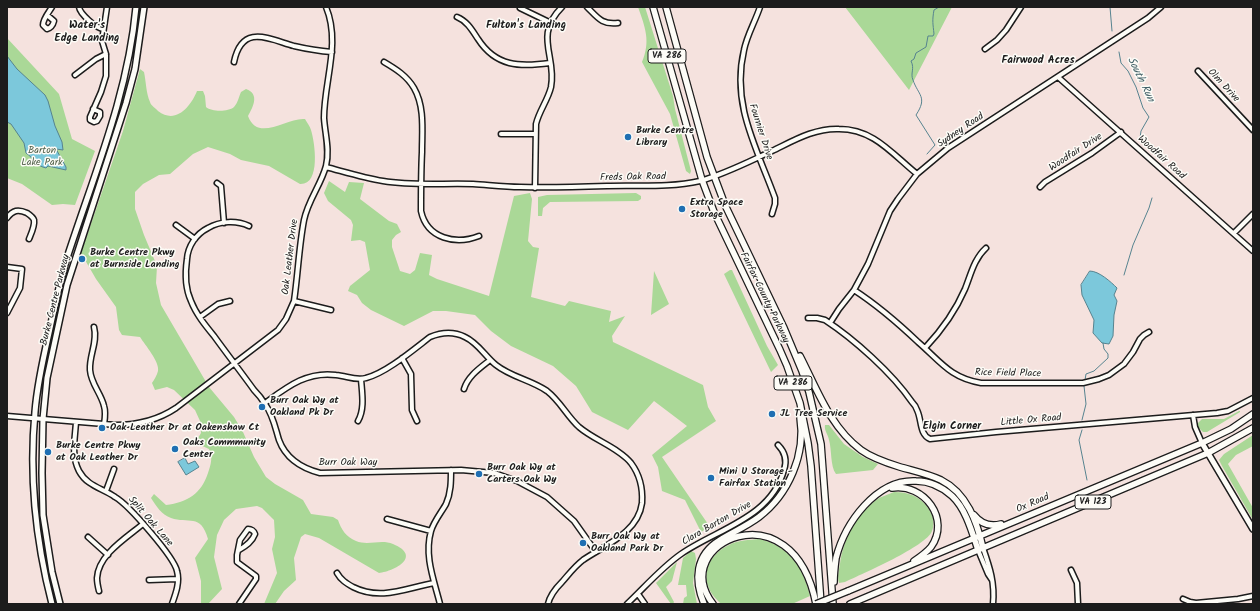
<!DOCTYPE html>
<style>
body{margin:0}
#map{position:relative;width:1260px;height:611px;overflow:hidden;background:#f5e2de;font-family:Kalam,sans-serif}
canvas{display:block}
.frame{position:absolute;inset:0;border:8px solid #1c1c1c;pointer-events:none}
</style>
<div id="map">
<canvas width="1260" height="611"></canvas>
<div class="frame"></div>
</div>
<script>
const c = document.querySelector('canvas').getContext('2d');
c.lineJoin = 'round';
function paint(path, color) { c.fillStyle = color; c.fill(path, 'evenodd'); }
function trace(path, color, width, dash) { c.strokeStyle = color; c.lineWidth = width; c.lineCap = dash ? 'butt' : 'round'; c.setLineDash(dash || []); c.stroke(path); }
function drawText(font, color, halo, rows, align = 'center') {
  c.font = font + ' Kalam,sans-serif'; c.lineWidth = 3; c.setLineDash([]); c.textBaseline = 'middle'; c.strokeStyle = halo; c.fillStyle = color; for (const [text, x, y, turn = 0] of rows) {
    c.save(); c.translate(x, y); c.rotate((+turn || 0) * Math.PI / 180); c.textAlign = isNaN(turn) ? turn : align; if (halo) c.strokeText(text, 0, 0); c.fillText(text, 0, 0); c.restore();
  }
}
const green = new Path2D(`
 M638,7H645L673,96L675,109L691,171L690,174L686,171L670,114L642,62C651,41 645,27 638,7Z
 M845,7H952L909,90Z
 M7,38L59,94L72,139L95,151L75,205L63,204L52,205L22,184L7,178Z
 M140,69L144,72C146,81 146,93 150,102C151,106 156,108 158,111C176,125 191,106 197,91H203L205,96L206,107C212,112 228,112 234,107C238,103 239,96 241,92L246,89C260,94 253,107 248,116C258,143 287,117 305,119C307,123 310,126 311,130C315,143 321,185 300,184L269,166L241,160L230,154L208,147L193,154L170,174L159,175L143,184L135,192V209L144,235L157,266L156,283L161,305L209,387L234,417L243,432L254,457L266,477L275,484L303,500L311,514L333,517L338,520C341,529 346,537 356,541C368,546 381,539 393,544C422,556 396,571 379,573L319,538L305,534L301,537L294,558L296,580L284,591L275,604H264L277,573L272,549L275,537L274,520L262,508L257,506L236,509L224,520L217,535L214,557L222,589L208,604H201V581L195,558L208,539C201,513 188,524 171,518C162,515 156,506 151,498L154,494L166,505C188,502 201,494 208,473C211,464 213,458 209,449L198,444V438L201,433L200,421L195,410L174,390L167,387L155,390L152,383C154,380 157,375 158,371C160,362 145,345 140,337L122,335L119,330L116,307L96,279L81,253L123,131Z
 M329,181L345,192L349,182L364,183L360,199L389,221L397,224L401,232L396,235L392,240V247L400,271L410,274L415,270L420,253L432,255L429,275L437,279L489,296L514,196L530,193L532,199L528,241L533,247L539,248L531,297L565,306L569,301L611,311L609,322L625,316L612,336L613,342L703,385L708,407L716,421L662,457L710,527L701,532L685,500L662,491L658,467L652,455L687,426L654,401L628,430L592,412L576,386L553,366L511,346L491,331L475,315L446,311H433L404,326L371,310L362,303L357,295L348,291L350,286L370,270L365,242L360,240L351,241L353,225L351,220L328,201L324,193Z
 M636,193L641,196V199L638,201L550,202L543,208L542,216H538V197L547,195Z
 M730,270H732L767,346L778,365L771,372L724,274Z
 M654,271L669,304L651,315Z
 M1239,411H1240V412L1207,432H1203L1198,427V423L1202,419H1224Z
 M825,425H829L844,444L863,457L878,464L873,470L836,474C830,466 832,450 829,440C828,434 824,431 825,425Z
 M1253,435V446L1236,455L1228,464L1253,508V520L1222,466L1219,460L1224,454Z
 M894,492C908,492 920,496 928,508C933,514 935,524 932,531C927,546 862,574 845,582L839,583C837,577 839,570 840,564C843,539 858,512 879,498C884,496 889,494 894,492Z
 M760,539C790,547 803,567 810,596L792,604H721C716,599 710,593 708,586C702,569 713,552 729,545C738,540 749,540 760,539Z
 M691,551L695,553L696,559L693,583L697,604H683L684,598L687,596L686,585H678L683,558Z
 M677,562L672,581L666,587L674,602L673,604H671L656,583Z`);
const water = new Path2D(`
 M7,56L17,69L45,95L48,101L55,126L62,142L63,150L56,149L66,167V170L48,166L46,168C34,165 35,159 26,153L24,143L11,124L7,122Z
 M1090,271C1099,271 1111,282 1117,288L1114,295L1117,301L1114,315L1113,336L1109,344L1102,343L1093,333L1094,320L1082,295L1081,285Z
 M185,458L188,464L195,461L199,467L186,475L178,462Z`);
const stream = new Path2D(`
 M1110,7L1112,31
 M1119,52L1121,63L1128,71L1136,87L1143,108L1149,117L1141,131L1140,138L1144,143L1152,146L1155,154
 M927,154L935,145L916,115C928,97 918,95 913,80C910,73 915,69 911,61L914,59L916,53L926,47L928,36H933L934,34C933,24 932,21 934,10L939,7
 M1124,275L1133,245L1149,208L1152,198
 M1085,380L1086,374L1094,371L1108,358V354L1104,349L1103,343
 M1082,420L1086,404L1084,386
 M1082,430L1079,440L1087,480`);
const minor = new Path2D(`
 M79,7C80,14 96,28 103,29
 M587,7C598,18 602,25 618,23
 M760,7C755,22 747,35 744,50C731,105 757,148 775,198V204L772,214
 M520,8L551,23
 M47,15L54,21C53,25 51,28 47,29L43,25C43,19 49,12 52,7
 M457,17C467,21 472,30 478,39C496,67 520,67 550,63
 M985,49L997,40L1006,30L1021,7
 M234,62C242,23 269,39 294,46C307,49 319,51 332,52
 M384,62C396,69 407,76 414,88C425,107 422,131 422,152C421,172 421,192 421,211C427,239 456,245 479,236
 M1198,71L1253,130
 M75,75L96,59L106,54
 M1058,77L1253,251
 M93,109L100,112V116L97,121L94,122L90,120V117L101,92L106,76V54L102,41L107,7
 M501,134H535
 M326,167C345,172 364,178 383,181C413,186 443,183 473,184C489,185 504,187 520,187C549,188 578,187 607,186C638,185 669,188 700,181C725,174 748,162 772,151C793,141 814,128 839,129C874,129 892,154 917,174
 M217,183L221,186L224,223
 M1040,187L1045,182L1092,153L1121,132
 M535,188L536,124C539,111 548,100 551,87C557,56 533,36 562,7
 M7,218C13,210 18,209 27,213C30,215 33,217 34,220C35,226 31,234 29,239
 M176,225L195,239
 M249,226C236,220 220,221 208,228C196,234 188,246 187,259C185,273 185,288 191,301C196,314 205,325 214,336C227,354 241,372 254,390C258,394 262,399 265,404C273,415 275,427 279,440C286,459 301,468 320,473L461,470L494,473L517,481L547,497L574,521L596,552
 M1234,233L1253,214
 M7,267L22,269L20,288L7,313
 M854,290C877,305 898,323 918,342C940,361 950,378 981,383H1083L1099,379L1109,375L1124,364L1133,352L1140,339L1144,335L1149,332
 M294,301L331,310
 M200,317L218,304L230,301
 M808,318H817L825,320C854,339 892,373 912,402C914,404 916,407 917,410C922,420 919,434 930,439L996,432L1217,413L1228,411L1253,398
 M830,323L839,309L854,290L868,264L890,211L898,199L917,174L948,148L1148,18L1161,7
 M94,327C98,342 89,355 90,370C91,384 101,393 104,406C106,412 105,418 104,425
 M925,348C941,331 956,310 965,289C971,274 974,259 986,248
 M402,358L411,374L412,410L417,421
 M464,389C468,376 480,368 490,360
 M265,403C287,387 307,371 336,375C347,376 356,381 366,378C386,373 413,350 430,337C442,332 453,331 465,337C478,343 485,356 496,365C511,377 531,380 547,391C560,401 567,416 579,427C594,440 619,448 631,463C640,475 643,488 642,503C638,533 605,545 583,560C575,566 569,574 562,582C556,588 550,595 548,604
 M1193,415L1195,427L1202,443
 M7,416L116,425C137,425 158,420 176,408L278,330L286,319L294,301C298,274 299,246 304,220C308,200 321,185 326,166C330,150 325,134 324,118C324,81 341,43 326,7
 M358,421C365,409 362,393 361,379
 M76,422C75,438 71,456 79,471C87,486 102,488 115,497C129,505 174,557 177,571C180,582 176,593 172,604
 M106,491L114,469
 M387,519L431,531
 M88,537L108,555
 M983,548C990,568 995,583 993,604
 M978,550L988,574L992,580
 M1071,570L1077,583L1078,604
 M337,573C341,580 346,583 353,587C381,601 406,588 434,583
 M149,580L178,579
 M99,591C98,587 97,583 97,578C98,555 126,538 143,524
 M638,594L645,604
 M1183,599L1190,602L1196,603L1238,599L1253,596
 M239,604L256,579V576L237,562V555L240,540L248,529C251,529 254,531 255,534C252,542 246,546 239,550
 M440,604C434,580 424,556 431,531C434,521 441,513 446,504C451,493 451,481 451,470
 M627,604C645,587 661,568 681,554C717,529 771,518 784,470C787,461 785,452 778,445`);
const major = new Path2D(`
 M1202,443L1253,529
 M52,604C36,542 29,476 35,412C37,386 43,359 49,333C54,309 59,285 66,261C93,177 128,96 136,7
 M60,604L52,572L43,515L42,473L43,419L47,378L67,285L126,103L135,69L144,7`);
const highway = new Path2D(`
 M653,7L702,180L714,212L780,350L787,366L800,403L808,443L811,466L821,604
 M666,7L707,157L725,205L784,328L802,371L809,392L821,444L833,604
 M800,356C817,389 830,427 861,450C872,458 887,463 900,467C914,471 928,474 941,480C967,493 977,522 983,548
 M892,488C924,483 951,519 931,547C926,553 920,557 914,561
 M974,515C981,524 990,527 1001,524
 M834,582C834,574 835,566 836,558C845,523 876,479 916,481C929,481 942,487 952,496C966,509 972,532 978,550
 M848,591L1202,443L1231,429L1253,414
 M704,604C694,580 695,555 720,540C733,532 747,526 759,517C789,494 806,454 800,417
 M713,604C666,543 793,485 816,604
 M850,604L1208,453L1253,428`);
const highwayBridge = new Path2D(`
 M816,604L848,591`);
const markers = [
 [628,137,4,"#1f6fb2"],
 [682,209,4,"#1f6fb2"],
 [82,259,4,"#1f6fb2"],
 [262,407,4,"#1f6fb2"],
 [772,414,4,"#1f6fb2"],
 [102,428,4,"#1f6fb2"],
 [175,449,4,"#1f6fb2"],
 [48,452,4,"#1f6fb2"],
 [479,474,4,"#1f6fb2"],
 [711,478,4,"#1f6fb2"],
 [583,543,4,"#1f6fb2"]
];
const shields = [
 [667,56,38],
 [793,383,38],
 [1093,502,36]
];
const shieldNames = [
 ["VA 286",667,56],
 ["VA 286",793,383],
 ["VA 123",1093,502]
];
const streetNames = [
 ["Olm Drive",1223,86,47],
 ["Sydney Road",961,131,-34],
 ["Fournier Drive",760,132,72],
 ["Woodfair Drive",1076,153,-33],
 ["Woodfair Road",1161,158,42],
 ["Freds Oak Road",633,178,-1],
 ["Oak Leather Drive",291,257,-83],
 ["Fairfax County Parkway",764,298,64],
 ["Burke Centre Parkway",56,300,-76],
 ["Rice Field Place",1008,374,1],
 ["Little Ox Road",1031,421,-5],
 ["Burr Oak Way",348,463],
 ["Ox Road",1033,504,-23],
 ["Split Oak Lane",150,522,49],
 ["Clara Barton Drive",717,524,-30]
];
const poiNames = [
 ["Burke Centre",636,131],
 ["Library",636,143],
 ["Extra Space",690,203],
 ["Storage",690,215],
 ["Burke Centre Pkwy",90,253],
 ["at Burnside Landing",90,265],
 ["Burr Oak Wy at",270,401],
 ["Oakland Pk Dr",270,413],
 ["JL Tree Service",780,414],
 ["Oak Leather Dr at Oakenshaw Ct",110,428],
 ["Oaks Commmunity",183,443],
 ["Center",183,455],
 ["Burke Centre Pkwy",56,446],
 ["at Oak Leather Dr",56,458],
 ["Burr Oak Wy at",487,468],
 ["Carters Oak Wy",487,480],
 ["Mini U Storage -",719,472],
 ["Fairfax Station",719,484],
 ["Burr Oak Wy at",591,537],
 ["Oakland Park Dr",591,549]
];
const parkNames = [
 ["Barton",42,151],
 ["Lake Park",42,163]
];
const neighbourhoodNames = [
 ["Water's",87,26],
 ["Edge Landing",87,39],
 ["Fulton's Landing",526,26],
 ["Fairwood Acres",1038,61],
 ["Elgin Corner",952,427]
];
const waterNames = [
 ["South Run",1140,80,64]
];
paint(green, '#aad897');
paint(water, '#7cc8db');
trace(water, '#56838f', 1);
trace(stream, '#56838f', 1);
trace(minor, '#1c1c1c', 7);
trace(major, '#1c1c1c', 8);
trace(highway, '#1c1c1c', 8);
trace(minor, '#fdfcf7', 4);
trace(major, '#fdfcf7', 5);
trace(highway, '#fdfcf7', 5.5);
trace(highwayBridge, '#1c1c1c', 8, []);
trace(highwayBridge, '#fdfcf7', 5.5);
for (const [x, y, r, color] of markers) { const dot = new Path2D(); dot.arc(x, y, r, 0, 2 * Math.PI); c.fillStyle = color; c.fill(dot); trace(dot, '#fdfcf7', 1.5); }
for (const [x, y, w] of shields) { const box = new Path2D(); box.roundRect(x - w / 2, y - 7, w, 14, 3); c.fillStyle = '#fdfcf7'; c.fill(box); trace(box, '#1c1c1c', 1); }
drawText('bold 9px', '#1c1c1c', null, shieldNames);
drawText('10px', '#1c1c1c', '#fdfcf7', streetNames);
drawText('bold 10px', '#1c1c1c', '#fdfcf7', poiNames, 'left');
drawText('10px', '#4e5e47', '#fdfcf7', parkNames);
drawText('bold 11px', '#1c1c1c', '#fdfcf7', neighbourhoodNames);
drawText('italic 11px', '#426168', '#fdfcf7', waterNames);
</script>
